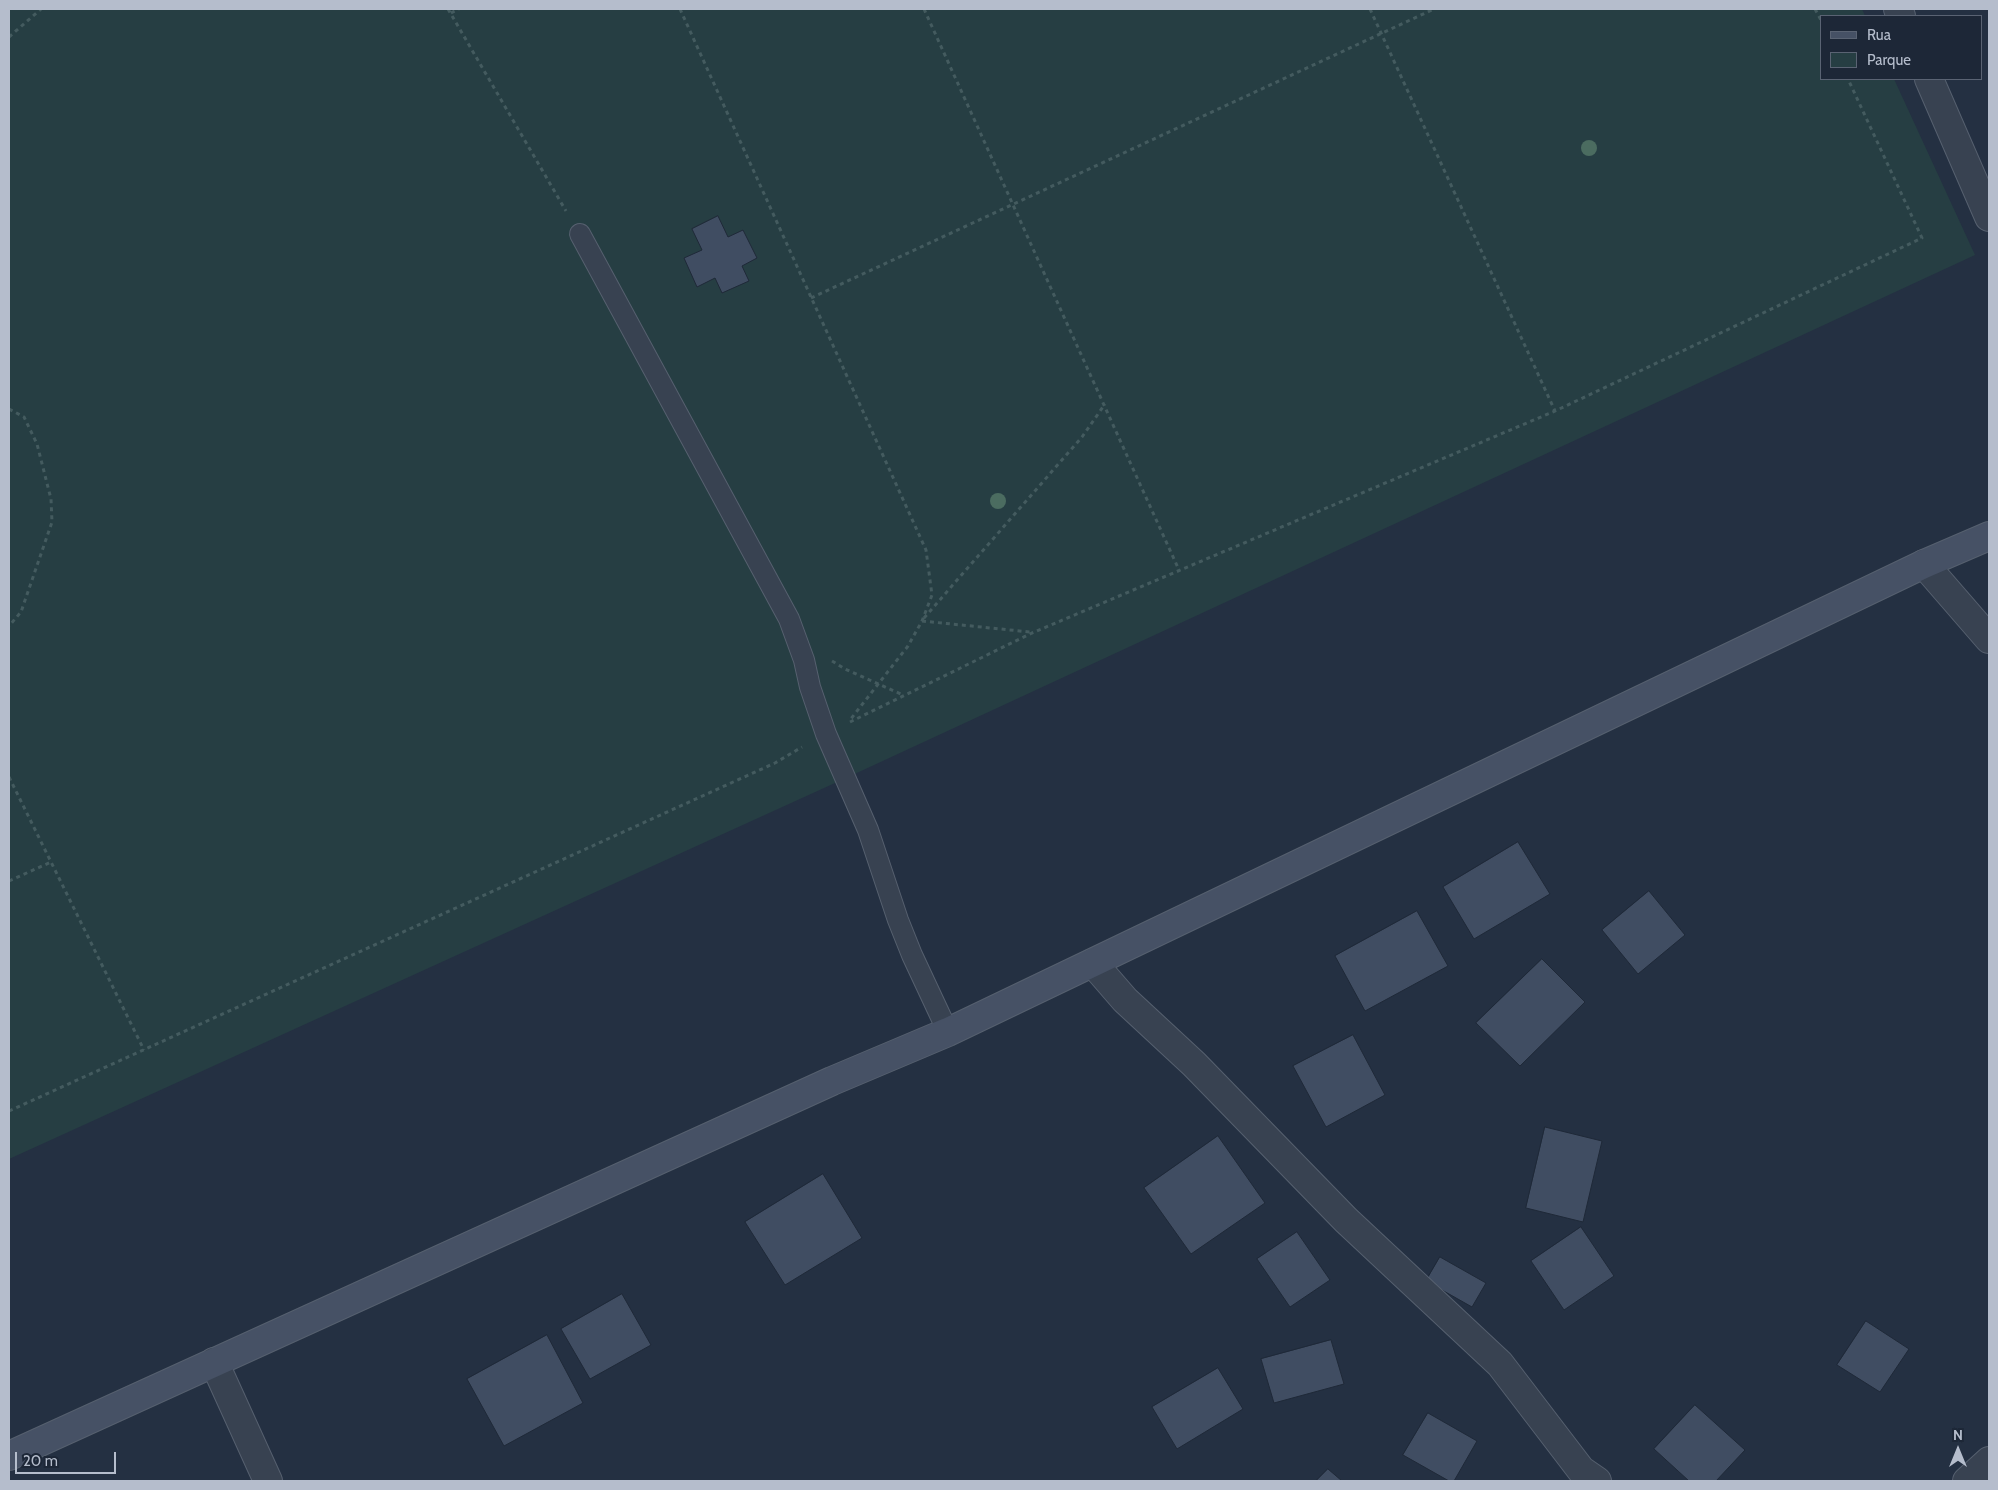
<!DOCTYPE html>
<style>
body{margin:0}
#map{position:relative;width:1998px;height:1490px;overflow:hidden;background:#243042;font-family:Cabin,sans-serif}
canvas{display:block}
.frame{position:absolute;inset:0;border:10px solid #b5bdcc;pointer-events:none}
.legend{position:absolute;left:1820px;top:15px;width:162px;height:65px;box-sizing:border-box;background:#1d2737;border:1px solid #5a6373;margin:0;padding:6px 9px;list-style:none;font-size:15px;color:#b5bdcc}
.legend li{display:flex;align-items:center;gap:10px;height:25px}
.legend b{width:25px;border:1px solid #5a6373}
.north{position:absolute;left:1933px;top:1425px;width:50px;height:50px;-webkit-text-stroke:4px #1d2737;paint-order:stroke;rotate:0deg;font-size:14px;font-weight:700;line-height:20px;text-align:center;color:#b5bdcc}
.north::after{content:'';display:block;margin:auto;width:18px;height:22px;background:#b5bdcc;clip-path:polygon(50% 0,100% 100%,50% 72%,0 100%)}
.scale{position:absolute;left:15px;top:1452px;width:101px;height:22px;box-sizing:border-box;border:2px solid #b5bdcc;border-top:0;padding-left:6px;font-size:15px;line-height:18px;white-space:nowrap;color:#b5bdcc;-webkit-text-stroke:4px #1d2737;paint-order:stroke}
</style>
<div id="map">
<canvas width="1998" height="1490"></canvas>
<div class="frame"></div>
<ul class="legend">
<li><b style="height:6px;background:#465165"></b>Rua</li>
<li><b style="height:14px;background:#263e43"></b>Parque</li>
</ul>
<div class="north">N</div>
<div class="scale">20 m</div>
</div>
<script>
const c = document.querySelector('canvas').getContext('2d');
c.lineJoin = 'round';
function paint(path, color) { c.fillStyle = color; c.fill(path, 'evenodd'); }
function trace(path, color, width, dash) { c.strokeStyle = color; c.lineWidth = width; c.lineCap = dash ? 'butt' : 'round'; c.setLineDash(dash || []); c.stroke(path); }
const green = new Path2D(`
 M9,9H1862L1865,16H1822V79H1894L1975,255L846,778L9,1159Z`);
const building = new Path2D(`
 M718,216L728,237L743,230L757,258L742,266L749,281L722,293L715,278L697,287L684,258L702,250L692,229Z
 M1518,842L1550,894L1474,939L1443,887Z
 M1649,891L1685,935L1638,974L1602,930Z
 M1417,911L1448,966L1365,1011L1335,956Z
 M1542,959L1585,1002L1520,1066L1476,1023Z
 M1353,1035L1385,1095L1326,1127L1293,1066Z
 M1545,1127L1602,1141L1583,1222L1526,1208Z
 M1218,1136L1265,1203L1191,1254L1144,1188Z
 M823,1174L862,1238L785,1285L745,1222Z
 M1581,1227L1614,1276L1564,1310L1531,1261Z
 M1297,1232L1330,1280L1290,1307L1257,1259Z
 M1440,1257L1486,1283L1472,1307L1426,1281Z
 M622,1294L651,1345L590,1379L561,1329Z
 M1866,1321L1909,1349L1880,1392L1837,1365Z
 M547,1335L583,1403L504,1446L467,1379Z
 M1331,1340L1344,1384L1274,1403L1261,1359Z
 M1218,1368L1243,1409L1177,1449L1152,1407Z
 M1695,1405L1745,1450L1716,1481H1689L1654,1449Z
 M1428,1413L1477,1441L1454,1481H1449L1403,1455Z
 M1328,1469L1342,1481H1316Z`);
const path = new Path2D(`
 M448,9L566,211
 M680,9L926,550L932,595L922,621L908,646L850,720
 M924,9L1179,570
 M1370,9L1555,411
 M1815,9L1822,22
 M451,13L459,9
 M9,37L41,9
 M811,298L1434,9
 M9,409L24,417L37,444L51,499L52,522L21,612L9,626
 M924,618L1082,437L1105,404
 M922,621L1030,632
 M832,661L845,669L903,695
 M850,722L1032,633L1555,411L1922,238L1848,79
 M9,777L144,1050
 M9,881L51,862
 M9,1111L775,763L802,747`);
const lane = new Path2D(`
 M580,234L789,619L804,660L810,687L826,734L868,830L898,920L912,955L948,1032`);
const street = new Path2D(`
 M1898,9L1901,16
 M1929,79L1989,217
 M1924,564L1989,639
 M1093,963L1125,1000L1194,1064L1346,1220L1500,1364L1581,1470L1597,1481
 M214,1362L268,1481
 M1967,1481L1989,1461`);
const secondary = new Path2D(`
 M9,1456L832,1081L948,1032L1924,564L1989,536`);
const trees = [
 [1589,148],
 [998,501]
];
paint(green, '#263e43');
paint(building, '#404d62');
trace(building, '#1f2938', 1);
trace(lane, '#56606f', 22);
trace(street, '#56606f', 30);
trace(secondary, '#56606f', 30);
trace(path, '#445b5f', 3, [4, 4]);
trace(lane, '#384251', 20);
trace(street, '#384251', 28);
trace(secondary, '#465165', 28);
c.fillStyle = '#4b6c60';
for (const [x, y] of trees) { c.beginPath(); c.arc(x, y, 8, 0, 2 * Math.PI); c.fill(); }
</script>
